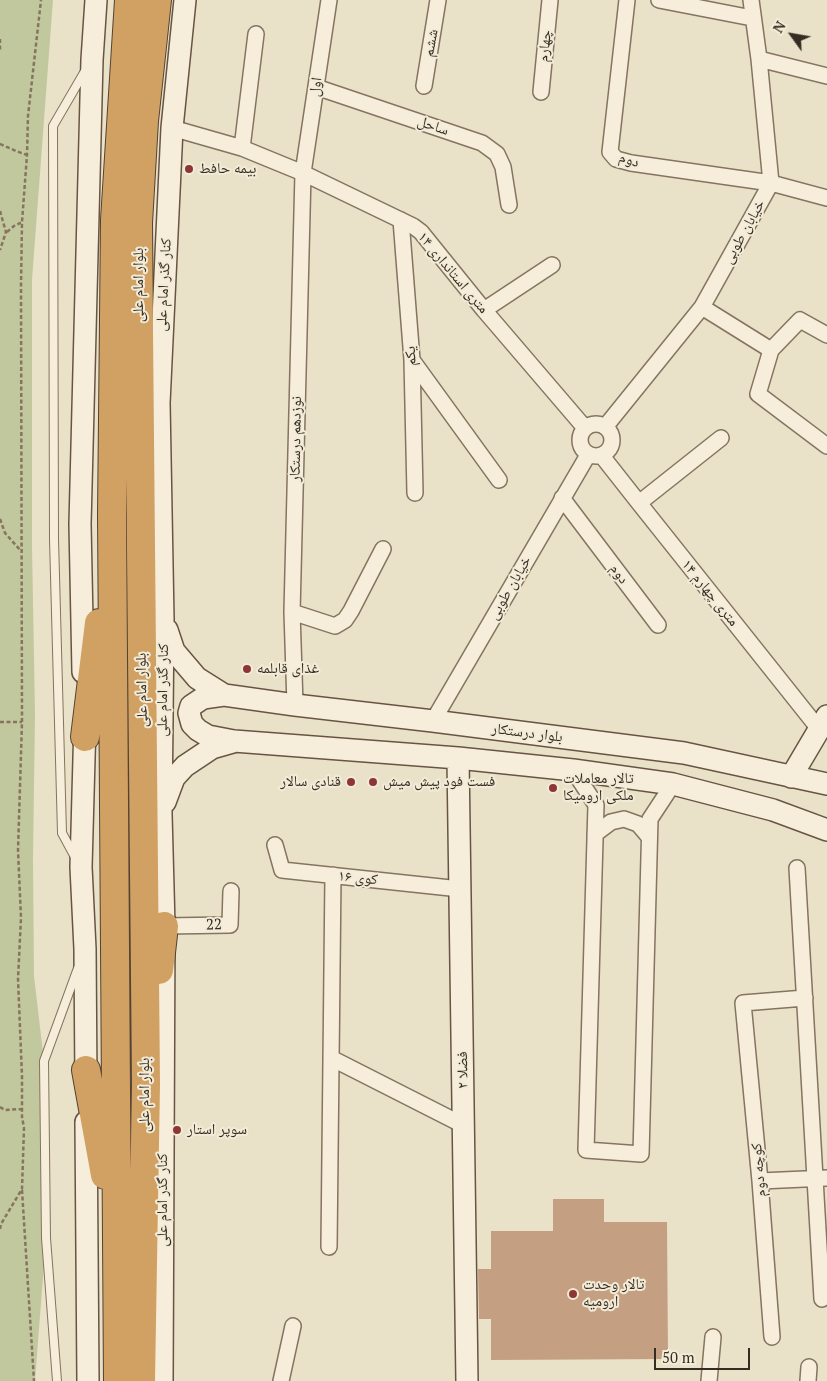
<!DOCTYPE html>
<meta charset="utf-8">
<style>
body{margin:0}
#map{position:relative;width:827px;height:1381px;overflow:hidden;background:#eae1c9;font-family:"PT Serif",serif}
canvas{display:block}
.north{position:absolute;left:767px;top:10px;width:50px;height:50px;-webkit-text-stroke:4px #f2ebd7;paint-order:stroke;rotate:302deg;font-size:14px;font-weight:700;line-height:20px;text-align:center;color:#372c21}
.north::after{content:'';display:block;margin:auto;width:18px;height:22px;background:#372c21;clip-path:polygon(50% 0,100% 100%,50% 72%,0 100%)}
.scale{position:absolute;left:654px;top:1348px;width:96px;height:22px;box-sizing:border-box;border:2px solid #372c21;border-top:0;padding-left:6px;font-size:15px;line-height:18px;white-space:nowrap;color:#372c21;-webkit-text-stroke:4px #f2ebd7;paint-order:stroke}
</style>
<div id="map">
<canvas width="827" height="1381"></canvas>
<div class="north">N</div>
<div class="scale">50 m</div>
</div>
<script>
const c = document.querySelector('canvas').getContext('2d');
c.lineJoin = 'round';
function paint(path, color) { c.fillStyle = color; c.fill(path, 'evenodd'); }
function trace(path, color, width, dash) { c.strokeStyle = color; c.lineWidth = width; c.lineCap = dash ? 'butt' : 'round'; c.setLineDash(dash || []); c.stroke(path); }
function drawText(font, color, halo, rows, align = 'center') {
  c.font = font + ' "PT Serif","Noto Naskh Arabic",serif'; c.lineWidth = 4; c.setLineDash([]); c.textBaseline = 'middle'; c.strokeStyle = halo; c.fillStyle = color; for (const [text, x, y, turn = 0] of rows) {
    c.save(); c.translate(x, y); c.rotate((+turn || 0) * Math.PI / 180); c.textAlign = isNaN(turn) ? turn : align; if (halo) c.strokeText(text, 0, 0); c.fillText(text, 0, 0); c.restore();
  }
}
const green = new Path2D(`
 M0,0H53L32,280V546L35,714L33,859L34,976L44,1061L46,1238L35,1381H0Z`);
const building = new Path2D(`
 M553,1199H604V1222H667L668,1359L491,1360V1319H479L478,1269H491V1231H553Z`);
const path = new Path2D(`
 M0,39V51
 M0,144L16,151L27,155
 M0,211L6,232L0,250
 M7,232L14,226L22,222
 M0,519L5,533L21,551
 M0,722H22
 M0,1107L5,1110L22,1109
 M22,1190L34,1381
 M0,1229L1,1224L22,1189L24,1128L22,1117V1076L18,979L21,918L18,850L22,722L21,285L22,222L27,155L28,116L41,0`);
const lane = new Path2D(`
 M75,857L62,833L54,539L53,126L85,71
 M57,1381L46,1238L44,1061L78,968`);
const street = new Path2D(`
 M627,0L610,152L616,159L631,163L771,183L827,198
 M659,0L752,18
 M759,59L827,76
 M424,86L438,0
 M316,87L482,143L497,154L503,167L509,205
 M541,92L550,0
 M172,128L242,148L303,173L413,226L421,232L484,310L585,428
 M242,148L256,34
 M401,220L412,360L415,493
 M702,307L771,350
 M484,310L552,265
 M827,335L800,320L771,350L758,394L827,446
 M412,360L499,480
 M580 440a16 16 0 1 1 32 0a16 16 0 1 1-32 0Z
 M605,427L702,307L771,183L759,59L751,0
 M602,456L639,503L819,729
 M562,498L658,625
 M639,503L721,438
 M292,612L335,626L345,620L351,611L383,549
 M295,705L292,612L303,173L329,0
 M433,721L588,455
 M573,770L596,805L586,1150L641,1154L650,819L673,784
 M595,834L611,822L624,819L638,824L649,837
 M275,845L282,870L460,889
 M797,868L822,1299
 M164,926L230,925L231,891
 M331,1058L463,1125
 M760,1181L827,1178
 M329,1247L333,875
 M772,1337L760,1181L743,1003L805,998
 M281,1381L293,1326
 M709,1381L713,1337
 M808,1381L809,1367`);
const secondary = new Path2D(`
 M167,630L174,651L197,678L224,695
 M83,672L80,524L92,60L96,0
 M85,722L81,867L85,949L86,1084
 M458,758L467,1381
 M791,777L827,716
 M827,784L684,753L433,721L295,705L224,695L203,698L191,706L189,713L192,724L198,730L208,736L234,741L458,758L573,770L673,784L773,810L827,830
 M165,802L174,778L185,766L212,748L233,742
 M86,1122L88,1381
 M162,1381L164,926L161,814L163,620L159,403L172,128L185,0`);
const highway = new Path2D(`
 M85,737L99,623
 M159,970L164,926
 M86,1070L105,1175
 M118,1381L112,515L115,220L129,0
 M141,1381L146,1084L138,223L144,121L157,0`);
const markers = [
 [189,169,5,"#8e3635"],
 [247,669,5,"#8e3635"],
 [351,782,5,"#8e3635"],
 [373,782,5,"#8e3635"],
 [553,788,5,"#8e3635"],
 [177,1130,5,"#8e3635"],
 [573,1294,5,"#8e3635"]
];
const streetNames = [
 ["ششم",431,43,-80],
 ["چهارم",545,46,-84],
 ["اول",316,87,-82],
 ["ساحل",433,126,19],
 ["دوم",629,160,18],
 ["خیابان طوبی",744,232,-61],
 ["۱۴ متری استانداری",453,273,50],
 ["بلوار امام علی",139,285,-90],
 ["کنار گذر امام علی",164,285,-87],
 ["یکم",411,356,-93],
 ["نوزدهم درستکار",296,439,-89],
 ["دوم",619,574,53],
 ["خیابان طوبی",510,588,-60],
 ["۱۴ متری چهارم",710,593,51],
 ["بلوار امام علی",142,690,-91],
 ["کنار گذر امام علی",163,690,-89],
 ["بلوار درستکار",527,733,7],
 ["کوی ۱۶",358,878,6],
 ["22",214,925,-1],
 ["فضلا ۲",463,1070,-91],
 ["بلوار امام علی",145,1095,-90],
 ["کوچه دوم",759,1170,-95],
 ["کنار گذر امام علی",163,1200,-90]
];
const poiNames = [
 ["بیمه حافط",199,169],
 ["غذای قابلمه",257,669],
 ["تالار معاملات",563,779],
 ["ملکی ارومیکا",563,796],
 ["قنادی سالار",341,782,"right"],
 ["فست فود پیش میش",383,782],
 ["سوپر استار",187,1130],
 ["تالار وحدت",583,1285],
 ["ارومیه",583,1302]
];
paint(green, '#c2c89d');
paint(building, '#c49f82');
trace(lane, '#85745f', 10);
trace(street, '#85745f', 18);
trace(secondary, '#675542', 24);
trace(highway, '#534233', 30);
trace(path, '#85745f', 2.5, [4, 2.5]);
trace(lane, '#f6eedb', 8);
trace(street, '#f6eedb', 15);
trace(secondary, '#f6eedb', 21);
trace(highway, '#d0a163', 28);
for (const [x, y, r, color] of markers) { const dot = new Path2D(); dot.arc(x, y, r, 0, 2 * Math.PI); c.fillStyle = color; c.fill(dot); trace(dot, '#f2ebd7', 2); }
drawText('15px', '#372c21', '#f2ebd7', streetNames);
drawText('15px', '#372c21', '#f2ebd7', poiNames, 'left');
</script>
